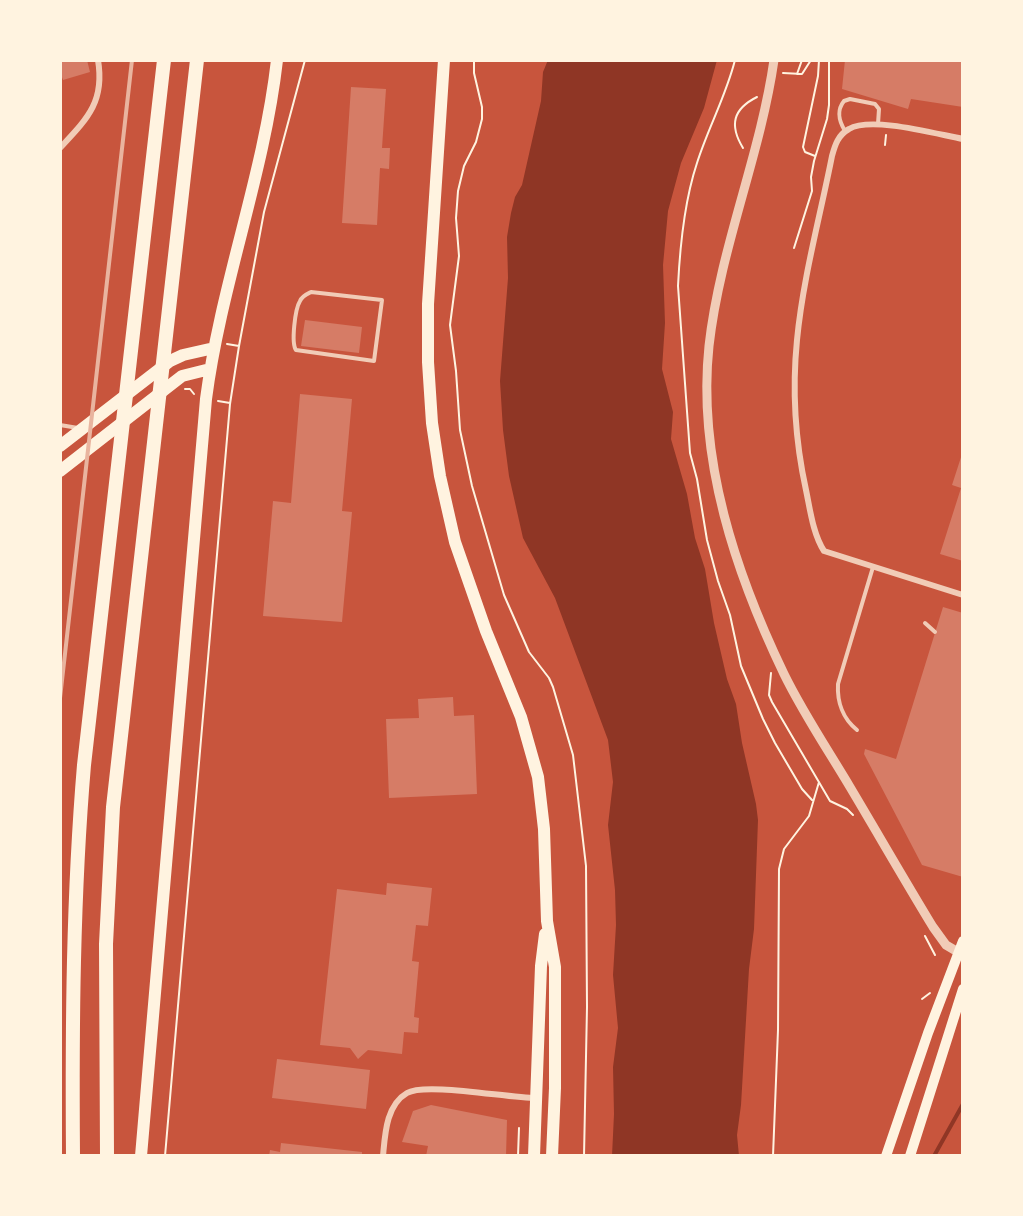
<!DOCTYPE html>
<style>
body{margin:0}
#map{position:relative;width:1023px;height:1216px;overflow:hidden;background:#c8553d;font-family:"Work Sans",sans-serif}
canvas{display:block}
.frame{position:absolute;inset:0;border:62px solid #fff3e0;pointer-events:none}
</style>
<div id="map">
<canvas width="1023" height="1216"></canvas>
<div class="frame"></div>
</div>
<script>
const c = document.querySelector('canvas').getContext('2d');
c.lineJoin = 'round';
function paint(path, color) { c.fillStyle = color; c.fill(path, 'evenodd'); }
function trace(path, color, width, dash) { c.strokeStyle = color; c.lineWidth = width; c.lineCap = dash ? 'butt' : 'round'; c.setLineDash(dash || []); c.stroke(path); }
const water = new Path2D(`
 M548,60H717L704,108L681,163L668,211L663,265L665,323L662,369L673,412L671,439L687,494L695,538L705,569L714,623L727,679L736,704L742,743L756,804L758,820L754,929L749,969L741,1105L737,1135L739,1156H612L614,1114L613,1067L618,1028L613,975L616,925L615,890L608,825L613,782L608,740L555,598L523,538L509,476L503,430L500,381L508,278L507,237L511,213L515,197L522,185L541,101L543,72Z`);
const stream = new Path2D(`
 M934,1156L963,1104`);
const building = new Path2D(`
 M60,60H87L90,72L63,80L60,72Z
 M845,60H963V107L911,99L908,109L842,89Z
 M351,87L386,89L382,148H390L389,169L380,168L377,225L342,223Z
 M305,320L362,327L359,353L301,346Z
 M300,394L352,399L342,511L352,512L342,622L263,616L273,501L291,503Z
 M963,451V561L940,554L961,488L952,485Z
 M943,607L963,613V877L922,865L864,754L865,749L896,759Z
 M453,697L454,716L474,715L477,794L389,798L386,719L419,718L418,699Z
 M387,883L432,888L428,926L416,925L412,961L419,962L414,1017L419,1018L418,1033L404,1032L402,1054L368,1050L358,1059L350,1048L320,1045L337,889L386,895Z
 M277,1059L370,1070L366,1109L272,1098Z
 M431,1105L507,1120L506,1156L467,1154V1156H426L428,1146L402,1142L413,1111Z
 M281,1143L362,1152V1156H269L270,1150L280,1152Z`);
const path = new Path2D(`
 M474,60V73L482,107V119L476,142L464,166L458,191L456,218L459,256L450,325L456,371L460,430L472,486L504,595L529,652L549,678L553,687L573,755L586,866L587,1007L584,1156
 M735,60C726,96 708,128 697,163C684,202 680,245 678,286L690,453L697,479L707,540L718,581L730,615L741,666L763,719L775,743L802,789L812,800
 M783,73L802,74L811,60
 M797,74L802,60
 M885,145L886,135
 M743,148C729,125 733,109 757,97
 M815,156L805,152L803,147L818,76L819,60
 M794,248L812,191L811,177L814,161L827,119L829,105V60
 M227,344L239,346
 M185,389H190L194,394
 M218,401L230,403
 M771,673L769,695L772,702L830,801L847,809L853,815
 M925,936L935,955
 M922,999L930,993
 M165,1156L230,404L239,346L264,212L305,60
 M518,1156L519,1128
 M773,1156L778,1030L779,869L784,849L809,816L819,782`);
const service = new Path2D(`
 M845,131C839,121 836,111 844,101L850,99L875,104L879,109L878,124
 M311,292L382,300L374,361L296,350C291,343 295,309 300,301C302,296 307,294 311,292Z
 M60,425L78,428
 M925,623L935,632
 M857,730C843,719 837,702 838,684L873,567`);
const minor = new Path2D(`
 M963,139C936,134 871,116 849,129C838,135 835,145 832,156C820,217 803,278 797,340C792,390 795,440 806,490C810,509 813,534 824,551L963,595
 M60,148C87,119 105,102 98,60
 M383,1156C385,1135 386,1105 407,1093C425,1082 508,1098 536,1098`);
const tertiary = new Path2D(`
 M774,60C760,157 720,248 709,346C697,459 736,574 784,674C803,713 828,750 850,787C878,834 905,881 933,927L946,945L963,955`);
const secondary = new Path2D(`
 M886,1156L928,1033L963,941
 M910,1156L963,989`);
const primary = new Path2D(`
 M444,60L428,304V362L432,423L440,476L455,542L486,631L521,717L538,777L544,829L547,921L555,967V1088L552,1156
 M60,446L170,361L183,355L214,348
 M60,471L182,376L210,369
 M141,1156L206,399C221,284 264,175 277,60
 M534,1156L541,966L545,934`);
const motorway = new Path2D(`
 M73,1156C72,1025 73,896 84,765L164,60
 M107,1156L106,944L113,807L197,60`);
const rail = new Path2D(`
 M60,698L132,60`);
paint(water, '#8f3625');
trace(stream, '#8f3625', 4);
paint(building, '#d67c66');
trace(path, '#fff3e0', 2);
trace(service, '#f1ccb7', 4);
trace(minor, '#f1ccb7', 6);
trace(tertiary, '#f1ccb7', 9);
trace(secondary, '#fff3e0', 10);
trace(primary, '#fff3e0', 12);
trace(motorway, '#fff3e0', 14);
trace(rail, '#e9b49f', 4);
</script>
